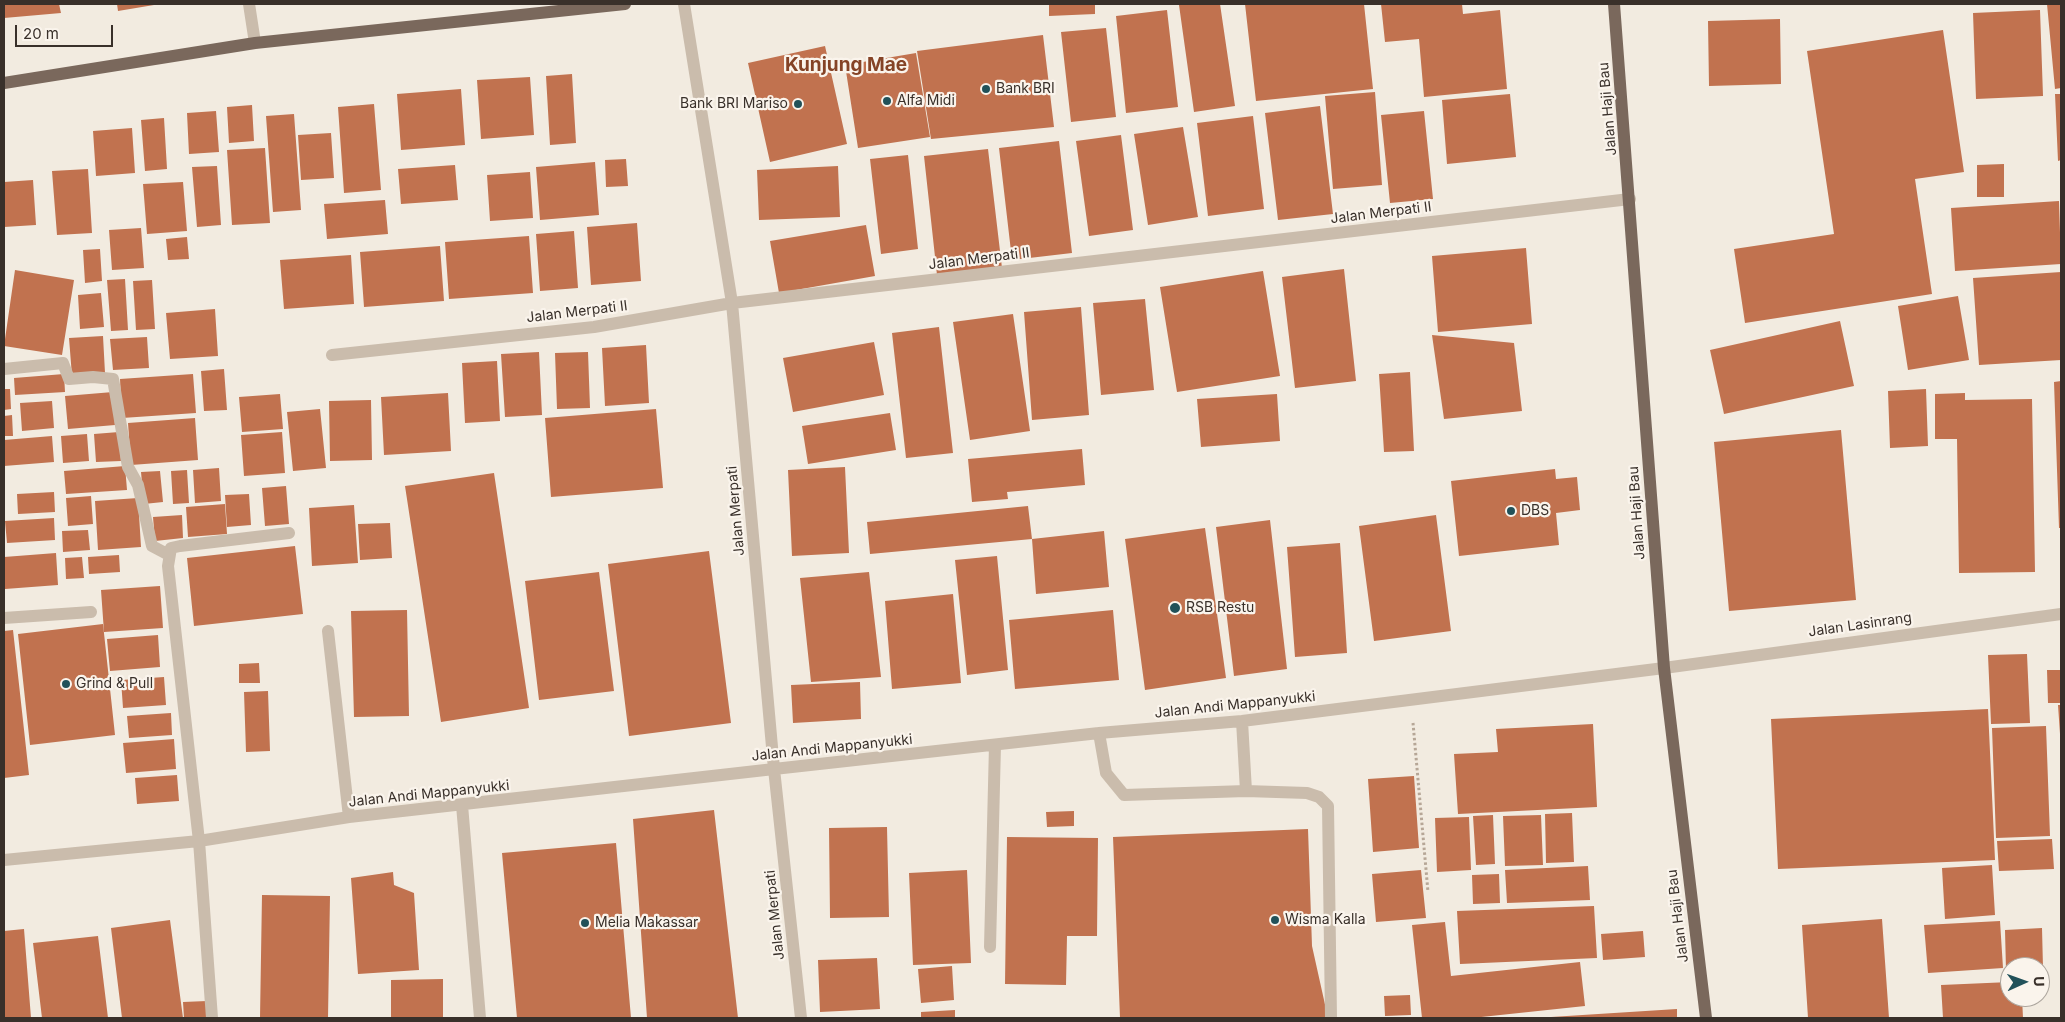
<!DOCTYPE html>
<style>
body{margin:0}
#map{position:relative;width:2065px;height:1022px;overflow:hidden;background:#f2ebe0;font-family:Inter,sans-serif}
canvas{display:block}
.frame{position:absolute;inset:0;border:5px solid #39302a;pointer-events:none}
.north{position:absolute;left:2000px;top:957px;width:50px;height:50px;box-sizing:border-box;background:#faf4ec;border:1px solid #ada69e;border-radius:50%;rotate:88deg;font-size:14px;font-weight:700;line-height:20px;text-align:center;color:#39302a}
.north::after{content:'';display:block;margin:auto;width:18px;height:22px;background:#215159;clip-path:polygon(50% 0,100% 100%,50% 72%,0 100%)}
.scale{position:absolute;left:15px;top:25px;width:98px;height:22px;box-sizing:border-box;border:2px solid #39302a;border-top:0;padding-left:6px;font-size:15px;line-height:18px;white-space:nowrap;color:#39302a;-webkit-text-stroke:4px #faf4ec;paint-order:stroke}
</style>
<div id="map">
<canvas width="2065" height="1022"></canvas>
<div class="frame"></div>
<div class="north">U</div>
<div class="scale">20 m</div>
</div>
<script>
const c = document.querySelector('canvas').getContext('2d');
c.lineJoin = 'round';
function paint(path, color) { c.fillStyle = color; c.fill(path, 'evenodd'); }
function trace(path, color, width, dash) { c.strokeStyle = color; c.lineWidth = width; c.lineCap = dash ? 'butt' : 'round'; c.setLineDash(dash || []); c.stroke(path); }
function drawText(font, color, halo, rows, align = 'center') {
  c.font = font + ' Inter,sans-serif'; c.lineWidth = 4.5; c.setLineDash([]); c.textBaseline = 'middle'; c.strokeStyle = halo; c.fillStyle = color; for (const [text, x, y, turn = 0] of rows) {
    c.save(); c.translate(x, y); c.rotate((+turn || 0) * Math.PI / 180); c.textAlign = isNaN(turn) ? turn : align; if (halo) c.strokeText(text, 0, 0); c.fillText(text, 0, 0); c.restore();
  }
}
const building = new Path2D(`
 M4,4H59L61,13L4,18Z
 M117,4H154V5L118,11Z
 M1049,4H1095V14L1049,16Z
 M1220,4L1235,106L1194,112L1179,5Z
 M1245,4H1364L1373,89L1256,101Z
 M1381,4H1462L1463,14L1500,10L1507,89L1424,97L1419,39L1385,42Z
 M2047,4H2061V88L2055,89Z
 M1167,10L1178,107L1126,113L1116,16Z
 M2040,10L2043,96L1976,99L1973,13Z
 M1780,19L1781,84L1709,86L1708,21Z
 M1106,28L1116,117L1071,122L1061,32Z
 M1943,30L1964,172L1915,179L1932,294L1745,323L1734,249L1834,234L1807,51Z
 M1043,35L1054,127L931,139L917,51Z
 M825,46L847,144L770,162L748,63Z
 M916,53L930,137L858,148L845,65Z
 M572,74L576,143L550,145L546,76Z
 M530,77L534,135L481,139L477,80Z
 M461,89L465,145L401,150L397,94Z
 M1375,92L1382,185L1333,189L1325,96Z
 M1510,94L1516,157L1447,164L1442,100Z
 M2055,94H2061V160L2058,161Z
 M374,104L381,190L344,193L338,107Z
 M252,105L254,141L229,143L227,107Z
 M1320,106L1333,214L1278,220L1265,113Z
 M216,111L219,152L189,154L187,113Z
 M1424,111L1433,199L1390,203L1381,115Z
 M294,114L301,210L273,212L266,116Z
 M1253,116L1264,209L1208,216L1197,123Z
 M164,118L167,169L145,171L141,120Z
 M1183,127L1198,217L1148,225L1134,134Z
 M132,128L135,173L96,176L93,131Z
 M331,133L334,178L301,180L298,135Z
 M1121,135L1133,230L1089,236L1076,141Z
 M1059,141L1072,253L1012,260L999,148Z
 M265,148L270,223L232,225L227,150Z
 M988,149L1002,268L937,275L924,156Z
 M908,155L918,249L881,254L870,159Z
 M626,159L628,186L606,187L605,160Z
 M595,162L599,215L540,220L536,167Z
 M2004,164V197H1977V165Z
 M455,165L458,200L401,204L398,169Z
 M217,166L221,225L197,227L192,167Z
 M838,166L840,217L759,220L757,170Z
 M88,169L92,233L57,235L52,171Z
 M530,172L533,218L490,221L487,175Z
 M33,180L36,225L4,227V182Z
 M183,182L187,231L147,234L143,184Z
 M385,200L388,234L327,239L324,204Z
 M2059,201L2061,264L1955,271L1951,208Z
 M637,223L641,281L591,285L587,227Z
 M866,225L875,276L779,293L770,241Z
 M141,228L144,268L112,270L109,230Z
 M574,231L578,288L540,291L536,234Z
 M529,236L533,293L449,299L445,242Z
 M187,237L189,259L168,260L166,239Z
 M440,246L444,301L364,307L360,252Z
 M1526,248L1532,324L1438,332L1432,256Z
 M100,249L102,281L85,283L83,250Z
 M351,255L354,304L284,309L280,260Z
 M1344,269L1356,381L1295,388L1282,277Z
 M15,270L74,280L62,355L4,346Z
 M1263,271L1280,376L1177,392L1160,287Z
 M2061,272V360L1979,365L1973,278Z
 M125,279L128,330L111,331L107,280Z
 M152,280L155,329L136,330L133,281Z
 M101,293L104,327L80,329L78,295Z
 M1958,296L1969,360L1908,370L1898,306Z
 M1145,299L1154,390L1101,395L1093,303Z
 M1081,307L1089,415L1032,420L1024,312Z
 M215,309L218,356L170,359L166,313Z
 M1013,314L1030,431L970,440L953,322Z
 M1840,321L1854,386L1724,414L1710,350Z
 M939,327L953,453L906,458L892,333Z
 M1432,335L1514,343L1522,411L1444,419Z
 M103,336L105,373L72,376L69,338Z
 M147,337L149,368L113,370L110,339Z
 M874,342L884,395L793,412L783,358Z
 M646,345L649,403L605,406L602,348Z
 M539,352L542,415L505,417L501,354Z
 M588,352L590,408L557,409L555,353Z
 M497,361L500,421L465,423L462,363Z
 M224,369L227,410L204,411L201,371Z
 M1410,372L1414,451L1384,452L1379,374Z
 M64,374L65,392L15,395L14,378Z
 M193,374L196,413L122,418L120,379Z
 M2061,381V528H2059L2054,382Z
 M4,389H10L11,409L4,410Z
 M1926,389L1928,446L1890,448L1888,391Z
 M113,392L115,425L68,429L65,396Z
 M448,393L451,451L384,455L381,397Z
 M1965,393V400L2032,399L2035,572L1959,573L1957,439H1935V394Z
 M280,394L283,429L242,432L239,397Z
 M1277,394L1280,441L1201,447L1197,399Z
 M371,400L372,460L330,461L329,401Z
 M52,401L54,428L22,431L20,403Z
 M320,409L326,468L293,471L287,412Z
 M656,409L663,488L551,497L545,418Z
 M890,413L896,450L808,464L802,426Z
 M12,415L13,436H4V416Z
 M195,418L198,460L131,465L128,423Z
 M1841,430L1856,600L1729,611L1714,442Z
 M119,432L121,461L96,462L94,434Z
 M282,432L285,473L244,476L241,435Z
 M87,434L89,461L63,463L61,436Z
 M52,436L54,462L4,466V440Z
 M1082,449L1085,485L1007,492L1008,499L972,502L968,459Z
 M125,466L127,490L66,494L64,471Z
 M845,467L849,553L792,556L788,470Z
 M219,468L221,501L195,503L193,470Z
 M1555,469L1556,479L1577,477L1580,510L1556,513L1559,545L1459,556L1451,481Z
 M187,470L189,503L173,504L171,471Z
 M160,471L163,502L144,504L141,472Z
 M494,473L529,708L441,722L405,486Z
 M286,486L289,524L265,526L262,488Z
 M54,492L55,512L18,514L17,494Z
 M249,494L251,525L227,527L225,495Z
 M91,496L93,524L68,526L66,498Z
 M138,498L141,547L98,550L95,501Z
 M225,504L227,534L188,537L186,507Z
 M354,505L358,563L312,566L309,508Z
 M1028,506L1032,539L870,554L867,522Z
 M182,515L183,538L155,541L153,517Z
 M1436,515L1451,631L1374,641L1359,526Z
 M54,518L55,540L7,543L5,521Z
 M1270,520L1287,669L1234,676L1216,527Z
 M390,523L392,558L360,560L358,524Z
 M1205,528L1226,678L1145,690L1125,539Z
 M88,530L90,550L63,552L62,531Z
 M1104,531L1109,587L1036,594L1032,539Z
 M1340,543L1347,653L1295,657L1287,547Z
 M295,546L303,614L194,626L187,558Z
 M709,551L731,723L629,736L608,564Z
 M56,553L58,585L5,589L4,557Z
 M119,555L120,572L89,574L88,557Z
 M997,556L1008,670L967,675L955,560Z
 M82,557L84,578L66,579L65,558Z
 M599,572L614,691L539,700L525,581Z
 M869,572L881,677L811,682L800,578Z
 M160,586L163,628L104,632L101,590Z
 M953,594L961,683L892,689L885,601Z
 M407,610L409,716L354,717L351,611Z
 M1113,610L1119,680L1015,689L1009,620Z
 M103,624L115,735L30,745L18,634Z
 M13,630L29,775L4,778V631Z
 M158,635L160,667L110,671L107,639Z
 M2027,654L2030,723L1991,724L1988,655Z
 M259,663L260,683H239V664Z
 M2047,670H2061V703H2048Z
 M164,677L166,705L123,708L121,680Z
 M860,682L861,719L793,723L791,685Z
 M268,691L270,751L246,752L244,692Z
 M2058,705H2061V734H2060Z
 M1988,709L1995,860L1778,869L1771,719Z
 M171,713L172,735L129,738L127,716Z
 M1593,724L1597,807L1458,814L1454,754L1498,752L1496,729Z
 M2046,726L2050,836L1996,838L1992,728Z
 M174,739L176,769L126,773L123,743Z
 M177,775L179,801L137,804L135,778Z
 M1414,776L1419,848L1373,852L1368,779Z
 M714,810L738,1018H647L633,819Z
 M1074,811V826L1047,827L1046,812Z
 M1572,813L1574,862L1546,863L1545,814Z
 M1493,815L1495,864L1476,865L1473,816Z
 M1541,815L1543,865L1505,866L1503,816Z
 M1469,817L1471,870L1437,872L1435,818Z
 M887,827L889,917L830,918L829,828Z
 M1308,829L1312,946L1328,1018H1120L1113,837Z
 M1007,837L1098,838L1097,936H1067L1066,985L1005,984Z
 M2052,839L2054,869L1999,871L1997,841Z
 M616,843L631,1018H517L502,853Z
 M1992,865L1995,915L1945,919L1942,868Z
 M1588,866L1590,900L1507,903L1505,870Z
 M967,870L971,963L913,965L909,873Z
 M1421,870L1426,918L1376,922L1372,874Z
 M393,872L394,885L414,893L419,970L358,974L351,878Z
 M1499,874L1500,903L1473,904L1472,875Z
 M262,895L330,896L328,1018H260Z
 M1594,906L1597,958L1460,964L1457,911Z
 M1882,919L1889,1018H1808L1802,925Z
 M170,920L183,1018H122L111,928Z
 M2000,921L2003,968L1928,973L1924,925Z
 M1445,922L1451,976L1580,962L1585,1006L1472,1018H1422L1412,925Z
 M2042,928L2043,968L2010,967V970H2006L2005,930Z
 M24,929L31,1018H4V931Z
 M1643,931L1645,957L1603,960L1601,934Z
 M98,936L108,1018H42L33,943Z
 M877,958L880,1009L820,1012L818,960Z
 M952,966L954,1000L921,1003L918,969Z
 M443,979V1018H391V980Z
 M2010,982V997H2022L2023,1018H1943L1941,985Z
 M1410,995L1411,1015L1385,1016L1384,996Z
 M207,1001L208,1018H184L183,1002Z
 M1677,1009V1018H1551V1017Z
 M955,1010V1018H921V1012Z`);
const path = new Path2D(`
 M1413,723L1428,892`);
const minor = new Path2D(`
 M249,4L255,43
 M684,4L732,303L774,769L801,1018
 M332,355L594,327L732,303L1630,199
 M4,369L63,363L69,379L93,377L113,379L128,467L138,485L152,546L169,555
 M4,618L91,612
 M328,631L349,817
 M1242,721L1246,791
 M1099,733L1106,773L1124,795L1246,791L1307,793L1319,797L1328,806L1331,1018
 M462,805L480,1018
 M4,860L199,841L349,817L774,769L1099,733L1242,721L1664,668L2061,614
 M990,947L995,745
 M212,1018L199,841L168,566L171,548L180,546L289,533`);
const major = new Path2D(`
 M1614,4L1664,668L1706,1018
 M4,83L255,43L625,4`);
const markers = [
 [986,89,5,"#215159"],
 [887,101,5,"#215159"],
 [798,104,5,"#215159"],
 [1511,511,5,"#215159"],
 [1175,608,6,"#215159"],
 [66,684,5,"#215159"],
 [1275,920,5,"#215159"],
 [585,923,5,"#215159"]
];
const poiNames = [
 ["Bank BRI",996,89],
 ["Alfa Midi",897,101],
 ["Bank BRI Mariso",788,104,"right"],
 ["DBS",1521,511],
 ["RSB Restu",1186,608],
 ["Grind & Pull",76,684],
 ["Wisma Kalla",1285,920],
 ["Melia Makassar",595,923]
];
const streetNames = [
 ["Jalan Haji Bau",1608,109,-95],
 ["Jalan Merpati II",1381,213,-7],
 ["Jalan Merpati II",979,259,-7],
 ["Jalan Merpati II",577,312,-7],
 ["Jalan Merpati",736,511,-95],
 ["Jalan Haji Bau",1637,513,-94],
 ["Jalan Lasinrang",1860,625,-8],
 ["Jalan Andi Mappanyukki",1235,705,-6],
 ["Jalan Andi Mappanyukki",832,748,-6],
 ["Jalan Andi Mappanyukki",429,794,-6],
 ["Jalan Merpati",775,915,-96],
 ["Jalan Haji Bau",1678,916,-97]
];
const districtNames = [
 ["Kunjung Mae",846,65]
];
paint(building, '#c1724f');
trace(path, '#b6a696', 3, [2.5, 2.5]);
trace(minor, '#cabcac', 12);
trace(major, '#7a685c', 12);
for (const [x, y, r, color] of markers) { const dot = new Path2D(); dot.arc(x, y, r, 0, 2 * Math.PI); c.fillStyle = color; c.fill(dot); trace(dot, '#faf4ec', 2); }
drawText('14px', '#39302a', '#faf4ec', poiNames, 'left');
drawText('14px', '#39302a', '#faf4ec', streetNames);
drawText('bold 19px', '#854326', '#faf4ec', districtNames);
</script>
